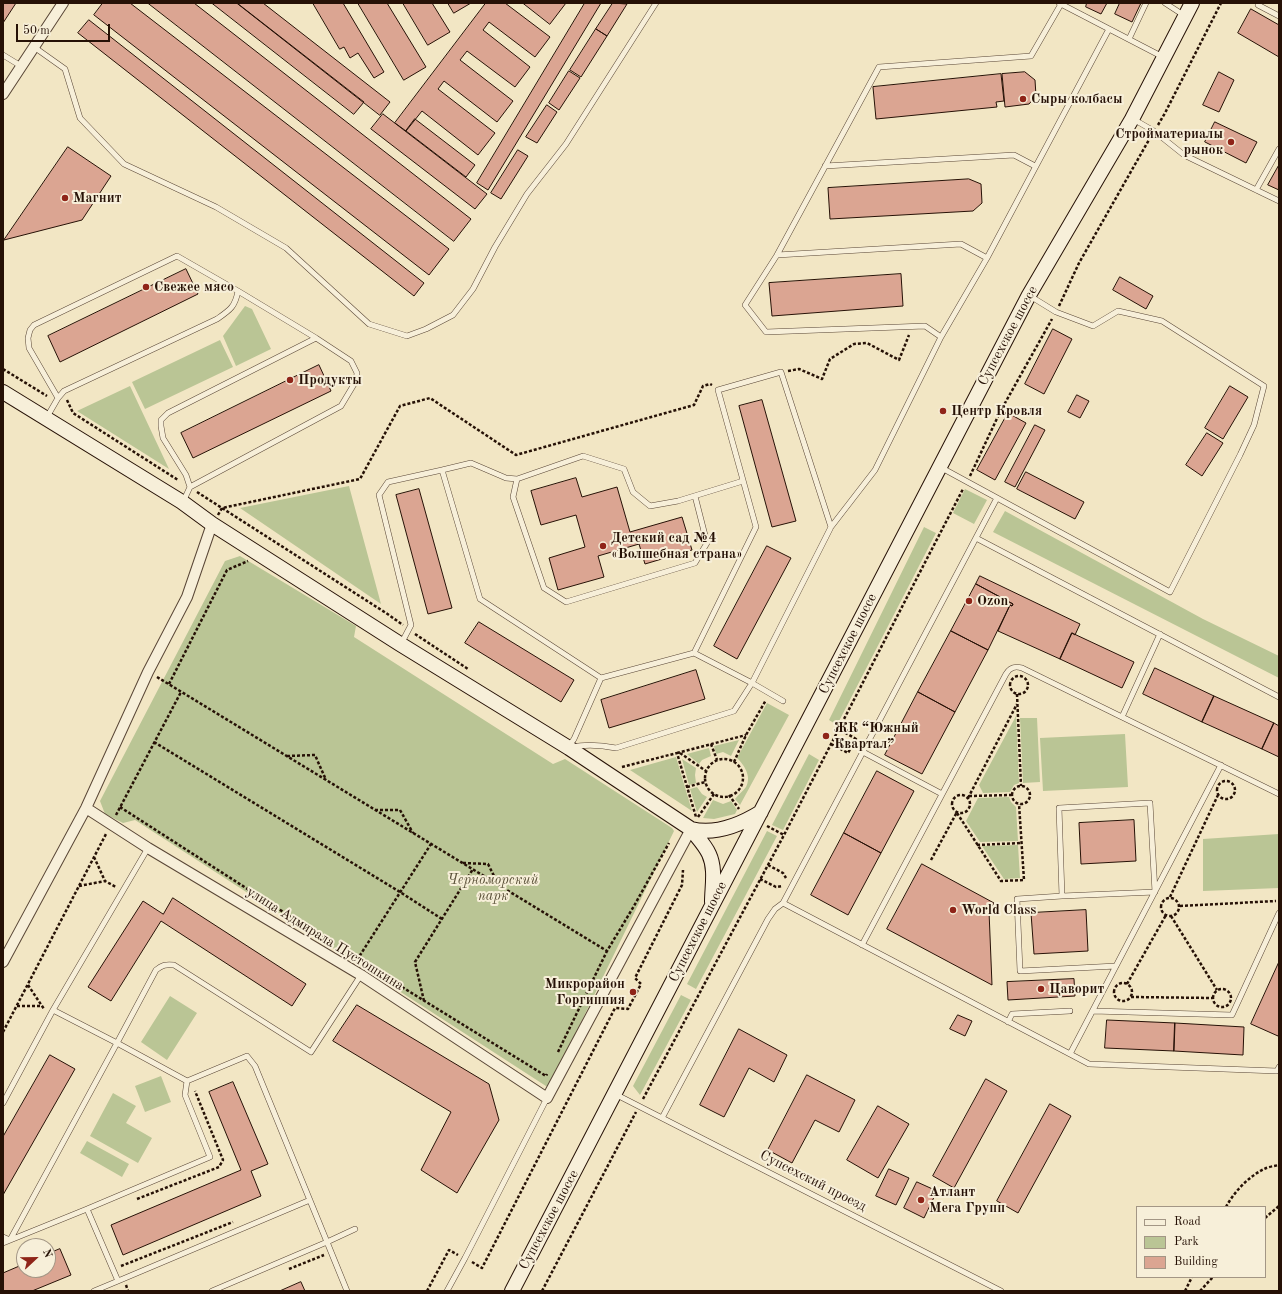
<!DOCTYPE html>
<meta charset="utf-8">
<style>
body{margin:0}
#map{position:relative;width:1282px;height:1294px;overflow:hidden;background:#f2e6c4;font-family:"Old Standard TT",serif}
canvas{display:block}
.frame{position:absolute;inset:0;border:4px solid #261106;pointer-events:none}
.legend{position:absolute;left:1136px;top:1206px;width:130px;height:72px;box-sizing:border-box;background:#f7efd9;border:1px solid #a39685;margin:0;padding:5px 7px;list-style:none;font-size:12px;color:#261106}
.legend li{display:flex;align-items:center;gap:8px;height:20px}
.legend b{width:20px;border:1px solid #a39685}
.north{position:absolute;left:16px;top:1238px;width:40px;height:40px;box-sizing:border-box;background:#f7efd9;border:1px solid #a39685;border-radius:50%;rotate:68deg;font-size:11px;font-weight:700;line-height:16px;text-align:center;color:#261106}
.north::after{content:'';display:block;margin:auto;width:14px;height:18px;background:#8f2418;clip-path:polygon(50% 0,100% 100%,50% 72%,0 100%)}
.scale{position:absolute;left:16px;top:24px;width:94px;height:18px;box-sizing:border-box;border:2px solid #261106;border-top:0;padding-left:5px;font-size:12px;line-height:14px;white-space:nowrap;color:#261106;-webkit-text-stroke:3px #f7efd9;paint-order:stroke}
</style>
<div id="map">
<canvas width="1282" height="1294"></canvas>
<div class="frame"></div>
<ul class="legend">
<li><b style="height:5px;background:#f7efd9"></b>Road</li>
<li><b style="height:11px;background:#bac595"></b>Park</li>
<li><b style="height:11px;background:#dba592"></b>Building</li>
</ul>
<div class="north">N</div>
<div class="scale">50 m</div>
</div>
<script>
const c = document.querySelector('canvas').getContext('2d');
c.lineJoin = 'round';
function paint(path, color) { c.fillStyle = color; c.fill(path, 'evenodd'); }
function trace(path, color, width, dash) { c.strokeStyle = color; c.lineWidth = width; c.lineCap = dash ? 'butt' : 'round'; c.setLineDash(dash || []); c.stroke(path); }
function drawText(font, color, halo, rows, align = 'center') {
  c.font = font + ' "Old Standard TT",serif'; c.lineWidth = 4; c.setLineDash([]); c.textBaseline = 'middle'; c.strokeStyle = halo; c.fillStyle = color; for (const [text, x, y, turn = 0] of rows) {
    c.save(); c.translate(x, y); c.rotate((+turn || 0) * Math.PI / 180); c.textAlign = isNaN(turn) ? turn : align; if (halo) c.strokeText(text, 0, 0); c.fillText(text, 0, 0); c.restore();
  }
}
const green = new Path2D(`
 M245,306L252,309L271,349L236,366L223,336Z
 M220,340L233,367L145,409L132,382Z
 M130,386L169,469L77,411Z
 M349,486L381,604L240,508Z
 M965,489L987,500L974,524L953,513Z
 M1005,511L1203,619L1279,656V678L993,532Z
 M924,527L936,533L837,725L829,720Z
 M240,556L356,626L354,637L553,764L565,759L672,828L674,831L549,1088L135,820L123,823L105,814L100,801L225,561Z
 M767,703L789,715L740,805L735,799C738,795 743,791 746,787C752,776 744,765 737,758Z
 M1016,716L1019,783L1014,785L1010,792L983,793L979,785Z
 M1037,718L1040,782L1023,783L1020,718Z
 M1125,734L1128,787L1043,791L1040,738Z
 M739,740L731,756L723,752L716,754L714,746Z
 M709,748L711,756L702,760L699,764L687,754Z
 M809,754L819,760L783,830L772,825Z
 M676,757L692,811L630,770Z
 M682,759L696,768L695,775L696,783L689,785Z
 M697,787L702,794L707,797L697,812L690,789Z
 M1009,797L1011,802L1016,807L1018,841L980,842L966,821L978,798Z
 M713,800L723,804L731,801L737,810L735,814L714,819L703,818Z
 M767,831L777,836L696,989L687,984Z
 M1279,834V888L1203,891V839Z
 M1018,845L1020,878L1004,879L982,846Z
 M681,995L691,1000L640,1095L633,1086Z
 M170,996L197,1013L167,1060L141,1042Z
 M161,1076L171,1102L145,1112L135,1086Z
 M113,1093L136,1106L126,1123L152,1138L138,1163L90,1136Z
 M87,1141L129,1164L122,1177L80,1153Z`);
const building = new Path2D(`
 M3,3H16L3,23Z
 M103,3H130L449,249L429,275L94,15Z
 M148,3H194L471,219L454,241Z
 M212,3H237L364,102L354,114Z
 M237,3H263L390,102L380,115Z
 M313,3H343L384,72L374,78L358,53L350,58L344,47L340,49Z
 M358,3H387L426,67L404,80Z
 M403,3H432L450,32L428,45Z
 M448,3H471L454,13Z
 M486,3H505L550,37L535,57L489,22L483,30L530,67L515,87L467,51L460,60L513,101L497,122L444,81L438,89L495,133L478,155L422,111L406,131L395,123Z
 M523,3H566L550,24Z
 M585,3H601L488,190L477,183Z
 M613,3L627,4L607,36L596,29Z
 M1087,3H1107L1101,14L1086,7Z
 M1120,3H1141L1132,22L1115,14Z
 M1251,9L1279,25V57L1238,33Z
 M89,20L424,283L414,296L78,33Z
 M596,29L607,36L581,77L570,70Z
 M569,71L580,78L559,110L549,103Z
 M1025,72L1035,80L1036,96L1029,104L1005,107L1002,74Z
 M1219,72L1234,80L1219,112L1203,105Z
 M1001,74L1004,101L996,102L997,107L876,119L873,87Z
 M547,105L557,112L537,143L526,137Z
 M383,114L487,194L475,209L371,129Z
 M415,119L475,165L466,177L406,131Z
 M1215,122L1257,142L1246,163L1205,142Z
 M68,147L111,176L82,220L4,240Z
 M518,150L528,156L501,199L491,193Z
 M1279,165V190L1268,185Z
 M969,179L981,184L982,203L973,211L830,219L828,188Z
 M186,269L198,294L60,362L48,336Z
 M901,274L903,306L772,316L769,283Z
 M1120,277L1153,296L1146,309L1113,290Z
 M1053,329L1072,339L1044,394L1025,384Z
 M319,365L331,391L193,458L181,433Z
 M1230,386L1248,397L1223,439L1205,428Z
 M1077,395L1089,401L1080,418L1068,412Z
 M762,400L796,521L772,527L739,406Z
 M1008,413L1026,423L995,480L977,470Z
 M1035,425L1045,430L1015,487L1005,482Z
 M1207,433L1223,443L1202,476L1186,465Z
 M1026,472L1084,502L1075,519L1017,489Z
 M576,478L582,497L617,487L630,532L682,517L692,550L645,564L639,544L598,556L604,577L558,590L549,558L585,547L576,515L541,525L531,491Z
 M419,489L452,608L428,614L396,495Z
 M767,546L791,558L737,659L714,646Z
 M980,576L1080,624L1075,635L1072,633L1060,659L998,631L1010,605L1012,606L1013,604L976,584Z
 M976,584L1013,604L1012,606L1010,605L988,650L951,631Z
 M479,622L574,680L561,702L465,643Z
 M951,631L988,650L955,712L918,692Z
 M1072,633L1134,662L1122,688L1060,659Z
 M1155,668L1214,696L1202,722L1143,694Z
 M696,670L705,699L609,728L601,700Z
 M918,692L955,712L922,774L885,755Z
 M1214,696L1274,723L1262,749L1202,722Z
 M1274,723L1279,726V757L1262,749Z
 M877,771L914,791L881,853L844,833Z
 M1134,820L1136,861L1081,864L1079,823Z
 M844,833L881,853L848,915L811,895Z
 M922,864L994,903L989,911L992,985L887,929Z
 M173,898L306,984L292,1006L161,921L111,1001L88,987L143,901L163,914Z
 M1086,910L1088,951L1034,954L1031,913Z
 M1279,962V1034L1278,1036L1251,1024Z
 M1074,979L1075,996L1008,1000L1007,982Z
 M357,1005L489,1084L499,1120L457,1193L421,1170L451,1112L333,1041Z
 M958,1015L972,1021L965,1036L950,1029Z
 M1107,1020L1175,1023L1174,1051L1105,1048Z
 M1175,1023L1244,1027L1243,1055L1174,1051Z
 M739,1029L787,1055L774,1082L749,1068L724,1117L700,1105Z
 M50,1055L75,1069L3,1195V1137Z
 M807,1075L855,1100L839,1132L815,1120L792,1163L768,1150Z
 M986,1079L1007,1091L954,1188L933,1176Z
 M233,1082L268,1164L251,1171L261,1196L123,1255L111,1225L241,1170L209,1092Z
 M1050,1104L1071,1116L1018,1213L997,1201Z
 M878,1106L909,1124L878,1178L847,1160Z
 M889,1169L909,1178L896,1205L876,1196Z
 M917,1182L937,1191L924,1218L904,1208Z
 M60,1249L71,1275L32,1291H3V1273L24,1264V1270H48V1254Z
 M301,1282L305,1291H280Z`);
const path = new Path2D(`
 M1158,125L1165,113L1221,3
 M1059,306L1079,263L1150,138
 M3,369L47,396
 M788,371L799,369L822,379L830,359L854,344L867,343L899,360L909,335
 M67,400L73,413L178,480
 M970,476L1000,412L1052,319
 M197,492L386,613L403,625
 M218,515L222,508L360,479L400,406L430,398L516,455L694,405L703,386L710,384L712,385
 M415,634L468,669
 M1010 685a9 9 0 1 1 18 0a9 9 0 1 1-18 0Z
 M157,677L607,951L634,906L669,843
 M169,684L227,570L248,561
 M1017,694L1021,786
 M154,742L400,892L442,919
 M711,744L717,760
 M831,744L848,753L856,739L839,729
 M677,753L746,735
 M680,753L706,771
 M287,756L315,755L326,780
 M705 778a19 19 0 1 1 38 0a19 19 0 1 1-38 0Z
 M734,762L746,735L766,700
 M622,767L677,753L696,817
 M1217 790a9 9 0 1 1 18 0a9 9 0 1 1-18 0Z
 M1012 795a9 9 0 1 1 18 0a9 9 0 1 1-18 0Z
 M687,787L705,782
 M729,795L739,809
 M952 804a9 9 0 1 1 18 0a9 9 0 1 1-18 0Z
 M969,796L1012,795
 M968,798L1017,704
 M120,807L330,942
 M375,810H400L413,833
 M957,813L1001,881L1024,880L1019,804
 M116,815L181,692
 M698,817L714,794
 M767,826L784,835
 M977,845L1021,843
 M94,857L105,881L116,887
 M931,860L957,812
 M463,863L488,864L498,884
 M768,865L783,873L786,878
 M760,879L776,887L782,886
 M79,886L105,881
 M1170,897L1218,795
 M1161 907a9 9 0 1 1 18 0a9 9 0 1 1-18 0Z
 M1180,906L1276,901
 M1171,916L1217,990
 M357,960L431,844
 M1114 992a9 9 0 1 1 18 0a9 9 0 1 1-18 0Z
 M1127,984L1166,915
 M28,985L44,1009
 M402,987L546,1076L547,1074
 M1213 998a9 9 0 1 1 18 0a9 9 0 1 1-18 0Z
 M1131,997L1213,998
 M424,1001L415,962L473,869
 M17,1006H42
 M3,1032L106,834
 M558,1052L607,951
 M643,1099L784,835L963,489
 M137,1199L219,1167L223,1160L195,1091
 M1226,1207C1234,1192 1248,1177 1264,1169C1268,1167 1274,1166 1279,1165
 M1265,1218L1279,1206
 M472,1262L482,1268L615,1008L628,1009L641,984L635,978L682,885L683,870
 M121,1266L233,1222
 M289,1269L324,1255
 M126,1285L128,1291
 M427,1291L449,1250L458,1255
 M542,1291L636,1112
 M1185,1291L1192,1277
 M1200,1291L1213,1277`);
const lane = new Path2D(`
 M1059,3L1163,57
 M1165,3L1185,16
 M1259,3L1258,5L1279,16
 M1129,39L1146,3
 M34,47L65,69L80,118L124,164L216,207L286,248L369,324L407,336L426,329L453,315L473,289L495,247L527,194L566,144L656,3
 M3,55L21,66
 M1133,119L1154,131L1184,155L1279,201
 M825,166L1014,155L1035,166
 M1256,190L1279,149
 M777,255L745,305L766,332L925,326L941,337
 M987,258L961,244L777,255L879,67L1031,56L1061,4
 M238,291L316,338
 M47,417L58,398L64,391L217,319C230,310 235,307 238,291L177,256L34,325L30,330L28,338L29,348L58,398
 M940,467L1170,592L1240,455L1254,425L1264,386L1162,321L1118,311L1093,326L1056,312L1030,296
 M442,470L471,463L506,478L517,479
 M695,496L707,543L695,563L566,602L544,588L513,497L517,479L583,456L624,469L633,492L650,506L678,501L743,481
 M183,502L190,487L341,406L356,381L357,373L351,361L316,338L168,413L161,420V426L163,438L186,475L190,487
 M976,538L1279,697
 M401,644L411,625L379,495L388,482L442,470L480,599L601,678L694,653L756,527L718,390L781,372L831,527
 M694,653L752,683L831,527L875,470L941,337L987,258L1109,29
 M1122,717L1160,634
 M569,746L574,739L601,678
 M571,747C587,744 601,745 616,748L734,711L752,683L783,701
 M863,752L942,794
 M148,848L53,1010L117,1043L156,970C162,965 166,964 174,965L311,1052L361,975
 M1062,896L1155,892L1150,803L1059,808L1062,896L1017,899L1020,971L1116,966
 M783,903L1089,1064L1277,1071L1279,1067
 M862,945L1006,674C1010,667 1015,666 1022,668L1279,794
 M1093,1011L1232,1015L1279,913
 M1008,1022L1012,1014L1070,1011
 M1070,1054L1221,765
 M615,1094L1001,1291
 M3,1103L53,1010
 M662,1118L768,919L775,909L783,903L997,498
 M310,1200L118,1281L87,1209L210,1157L185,1095L187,1081L247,1056L255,1066L327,1242L355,1229
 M3,1237L10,1240L117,1043L187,1081
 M3,1243L87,1209
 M94,1291L118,1281
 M212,1291L327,1242L347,1291
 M447,1291L465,1258L547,1098`);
const street = new Path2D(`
 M3,94L63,3
 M86,808L148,848L361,975L547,1098L691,829
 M3,962L86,808L148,672L187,597L212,524`);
const secondary = new Path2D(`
 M3,392L182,502L212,524L400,644L569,748L691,829C715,835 740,825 761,812
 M691,829C697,837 705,845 709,854C716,869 712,887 712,902
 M512,1291L1029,295L1132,119L1192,3`);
const markers = [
 [1023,99,4,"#8f2418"],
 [1231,142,4,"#8f2418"],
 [65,198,4,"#8f2418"],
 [146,287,4,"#8f2418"],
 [290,380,4,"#8f2418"],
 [943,411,4,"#8f2418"],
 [603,546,4,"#8f2418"],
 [969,601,4,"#8f2418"],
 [826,736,4,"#8f2418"],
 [953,910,4,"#8f2418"],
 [1041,989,4,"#8f2418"],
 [633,992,4,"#8f2418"],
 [921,1200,4,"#8f2418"]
];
const poiNames = [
 ["Сыры колбасы",1031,99],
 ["Стройматериалы",1223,134,"right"],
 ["рынок",1223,150,"right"],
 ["Магнит",73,198],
 ["Свежее мясо",154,287],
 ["Продукты",298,380],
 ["Центр Кровля",951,411],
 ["Детский сад №4",611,538],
 ["«Волшебная страна»",611,554],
 ["Ozon",977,601],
 ["ЖК “Южный",834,728],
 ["Квартал”",834,744],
 ["World Class",961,910],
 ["Микрорайон",625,984,"right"],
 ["Горгиппия",625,1000,"right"],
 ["Цаворит",1049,989],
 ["Атлант",929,1192],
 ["Мега Групп",929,1208]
];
const streetNames = [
 ["Супсехское шоссе",1008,336,-62],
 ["Супсехское шоссе",848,644,-63],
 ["Супсехское шоссе",698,932,-63],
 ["улица Адмирала Пустошкина",325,939,32],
 ["Супсехский проезд",813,1181,27],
 ["Супсехское шоссе",549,1220,-62]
];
const parkNames = [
 ["Черноморский",493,880],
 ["парк",493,896]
];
paint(green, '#bac595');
paint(building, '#dba592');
trace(building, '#261106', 1);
trace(lane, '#594636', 6);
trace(street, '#594636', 12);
trace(secondary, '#261106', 16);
trace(path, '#261106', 2.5, [3, 2]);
trace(lane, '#f7efd9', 5);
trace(street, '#f7efd9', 10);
trace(secondary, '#f7efd9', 14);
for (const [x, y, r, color] of markers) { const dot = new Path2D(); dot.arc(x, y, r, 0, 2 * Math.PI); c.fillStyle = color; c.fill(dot); trace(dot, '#f7efd9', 1.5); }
drawText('bold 14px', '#261106', '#f7efd9', poiNames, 'left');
drawText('14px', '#261106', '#f7efd9', streetNames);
drawText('italic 14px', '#5a5038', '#f7efd9', parkNames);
</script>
